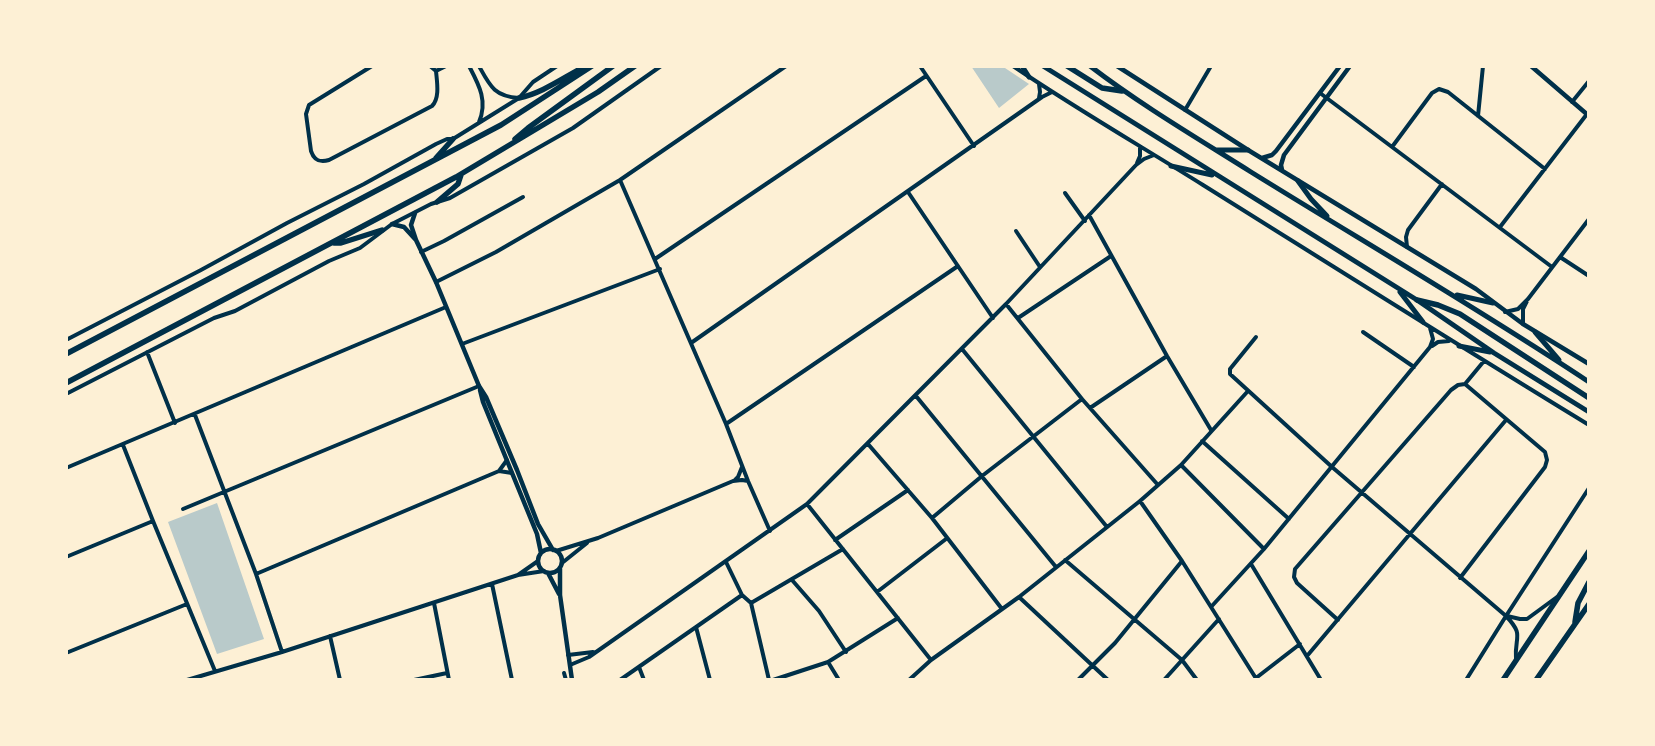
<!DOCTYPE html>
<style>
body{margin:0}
#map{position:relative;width:1655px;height:746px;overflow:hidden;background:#fdf0d5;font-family:Cabin,sans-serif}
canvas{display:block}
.frame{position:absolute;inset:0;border:68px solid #fdf0d5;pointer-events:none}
</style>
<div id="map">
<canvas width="1655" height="746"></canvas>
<div class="frame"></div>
</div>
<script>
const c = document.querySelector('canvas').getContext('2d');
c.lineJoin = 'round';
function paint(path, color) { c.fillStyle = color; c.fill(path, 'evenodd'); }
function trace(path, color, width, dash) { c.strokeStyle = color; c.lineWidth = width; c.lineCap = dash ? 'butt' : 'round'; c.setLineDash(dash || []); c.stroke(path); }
const green = new Path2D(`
 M971,66H1002L1029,84L999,108Z
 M217,503L264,639L217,654L168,522Z`);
const minor = new Path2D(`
 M372,66L309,105L306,114L311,151C314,160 319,163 329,160L432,106C440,98 437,82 436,71L430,66
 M469,66C479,85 488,101 479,122
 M479,66C490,86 494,96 519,98
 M920,66L974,146
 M1013,66C1075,108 1139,145 1203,185C1331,265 1459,346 1589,425
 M436,71L446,66
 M1320,93L1552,267
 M1039,98L1040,92L1039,84
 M1572,102L1589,81
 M1185,110L1211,66
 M1478,116L1483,66
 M1392,147L1432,93L1439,89L1448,92L1545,169
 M1137,163L1140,156V147
 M620,180L726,424L748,481L770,531
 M908,192L993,318
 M1065,193L1085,221
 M1089,215L1167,356L1211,430
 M1500,227L1587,114
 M1016,231L1040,267
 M1407,247L1406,237L1408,230L1442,184
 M421,252L444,241L523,197
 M1560,257L1589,276
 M655,259L926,76
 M436,282L496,252L620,180L786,66
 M1006,304L1082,399L1158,485
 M1505,312L1518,309L1528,299L1589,219
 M1018,318L1111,256
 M1523,324V309L1527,301
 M1363,332L1414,367
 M1256,337L1230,369V374L1332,467L1506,616C1525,636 1514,636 1516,660
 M66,340L201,270L287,223L364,184L436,144L447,139H453L519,98L533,82L557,66
 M691,343L1042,97L1052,92
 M462,344L660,269
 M1432,346L1438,342L1449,341
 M962,349L1107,527
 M147,352L175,423
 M1465,384L1484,361
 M66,394L214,318L235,311L329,261L360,248L392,224L431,204L450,198L573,128L661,66
 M916,396L1056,567
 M1090,408L1167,356
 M195,415L256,574L282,652
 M726,424L958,266
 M1202,441L1289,519
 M868,444L932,518L1002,609
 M123,445L153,521L215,671
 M1181,465L1264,549
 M66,468L446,307
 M499,471L507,460
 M735,480L738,477L742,467
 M1140,501L1182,561L1257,680
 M807,504L931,660
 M183,509L479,386
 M932,518L982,476L1082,399
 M835,540L908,490
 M556,551L598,538L733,481L742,480L748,481
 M66,557L153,521
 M1065,560L1182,660L1197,680
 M726,562L742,595L751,603L843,549
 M562,563L587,543
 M1251,564L1321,680
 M256,574L499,471L512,473
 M518,575L538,561
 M1460,578L1545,467L1547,460L1545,452L1465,384
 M792,580L819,611L846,652
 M492,584L512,680
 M877,592L946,539
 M1019,597L1108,680
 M434,603L449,680
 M751,603L769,680
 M1211,607L1264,549L1430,347L1433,339L1430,328
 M1507,616L1520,619H1527L1557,597
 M1338,620L1297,583L1294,577L1295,569L1451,390L1458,385L1465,384
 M696,627L710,680
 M330,636L340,680
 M66,653L187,604
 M568,655L593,652
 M1307,656L1506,420
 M828,662L839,680
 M570,665L589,657L807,504L1006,304L1136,165L1144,159L1154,155
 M639,667L644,680
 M564,673L566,680
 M1256,678L1300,644
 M187,680L282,652L518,575L544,571
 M414,680L447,673
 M620,680L742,595
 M773,680L828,662L898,618
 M909,680L931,660L1019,597L1140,501L1181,465L1248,391
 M1078,680L1115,643L1182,561
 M1164,680L1219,619
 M1466,680L1506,616L1589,488`);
const tertiary = new Path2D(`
 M1117,66L1248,150L1476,289L1523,324L1589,364
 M1531,66L1589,116
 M1262,158L1272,155L1276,151L1340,66
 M1282,170L1281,165L1284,155L1350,66
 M415,213L411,225L416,240L436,282L479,386L486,397L517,470L538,524L553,550
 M392,224L404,227L415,239
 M480,390L483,402L537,534L541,553
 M538 561a12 12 0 1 1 24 0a12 12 0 1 1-24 0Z
 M560,569V595L572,680
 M548,573L559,594`);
const secondary = new Path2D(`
 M1022,66L1029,77
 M1043,66L1417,300L1494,353L1589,412
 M1090,66C1141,105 1197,138 1251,172C1364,242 1479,309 1589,382
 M1216,150H1248
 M1171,166L1212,175
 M1298,181L1311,199L1327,216
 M1400,292L1423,322
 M1457,295L1493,303
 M1535,332L1559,360
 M1459,346L1490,352`);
const primary = new Path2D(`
 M1067,66L1102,88L1122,91
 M519,98C543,93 564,77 586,66
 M515,139L528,128L613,66
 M436,158L453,139
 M437,202L458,184L461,175
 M334,243H341L382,230
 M1417,300L1438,305L1460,314L1589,398
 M66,354L501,125L592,66
 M66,383L456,177L598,92L635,66
 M1575,622L1578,603L1589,582
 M1503,680L1589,551
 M1536,680L1589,604`);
paint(green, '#b9caca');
trace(minor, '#003049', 4);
trace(tertiary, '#003049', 4.5);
trace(secondary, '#003049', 5);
trace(primary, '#003049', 5.5);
</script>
